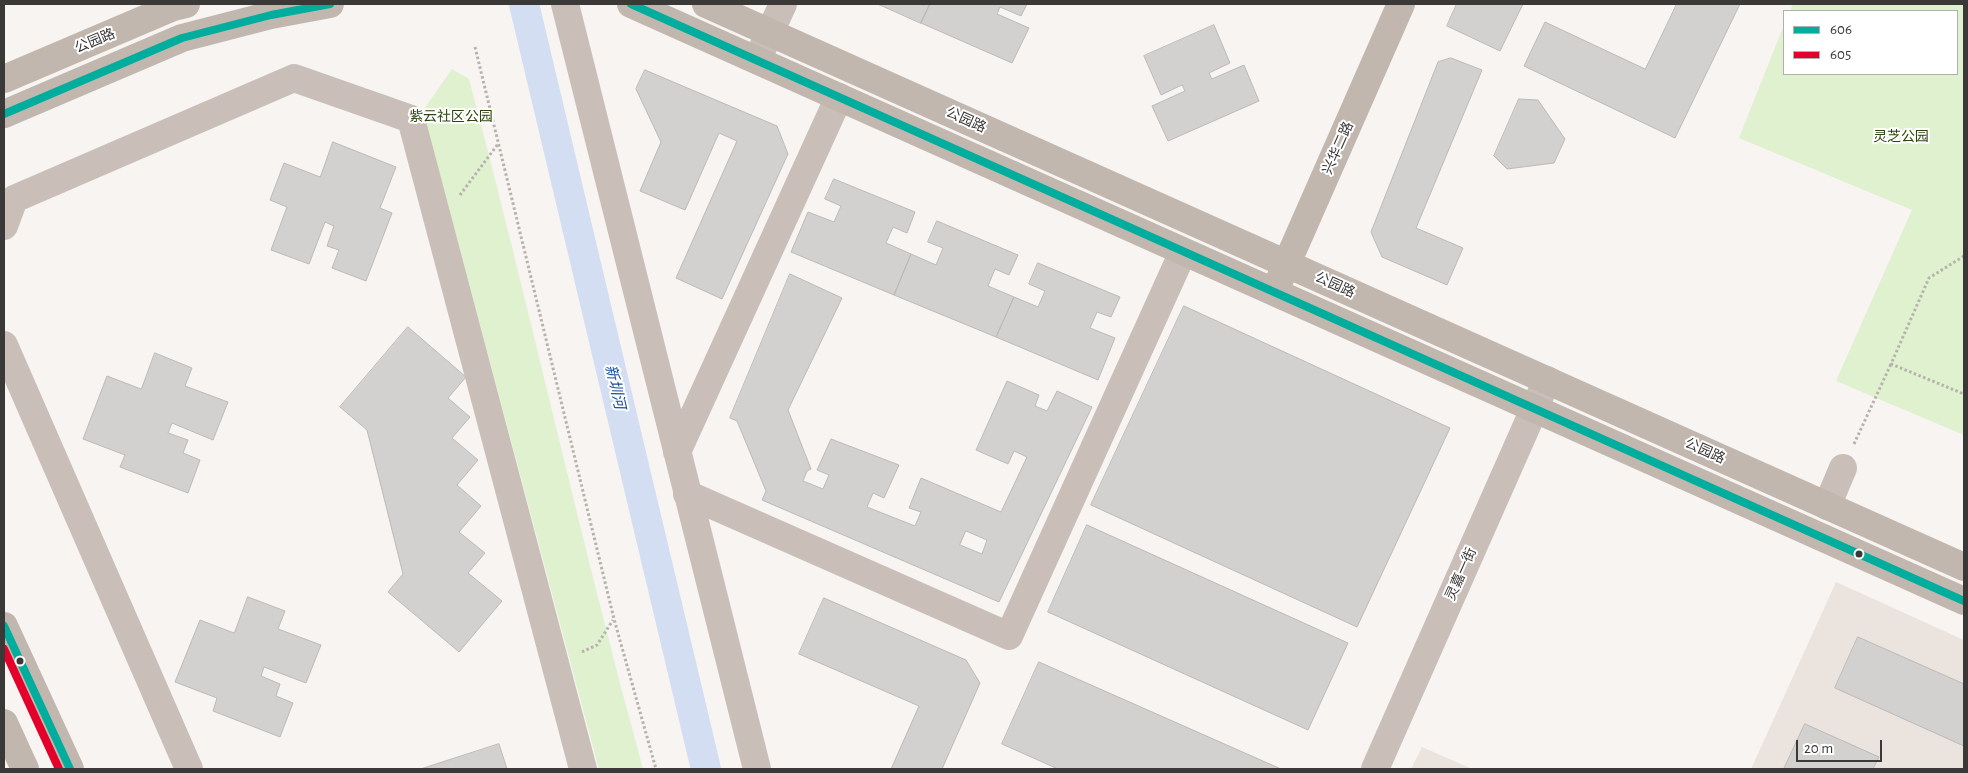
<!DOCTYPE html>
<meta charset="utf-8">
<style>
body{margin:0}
#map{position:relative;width:1968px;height:773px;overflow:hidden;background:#f7f4f2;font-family:"Alegreya Sans",sans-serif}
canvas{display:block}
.frame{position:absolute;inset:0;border:5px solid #3b3938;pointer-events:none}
.legend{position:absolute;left:1783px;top:10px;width:175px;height:65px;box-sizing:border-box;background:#fff;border:1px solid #b1b0af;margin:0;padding:6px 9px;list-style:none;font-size:15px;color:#3b3938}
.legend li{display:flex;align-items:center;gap:10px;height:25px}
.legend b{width:25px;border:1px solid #b1b0af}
.scale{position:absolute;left:1796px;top:740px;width:86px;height:22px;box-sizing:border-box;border:2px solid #3b3938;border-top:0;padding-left:6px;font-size:15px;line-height:18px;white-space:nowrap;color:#3b3938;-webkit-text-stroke:4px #fff;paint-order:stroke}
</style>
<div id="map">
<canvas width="1968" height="773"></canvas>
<div class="frame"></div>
<ul class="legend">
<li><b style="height:6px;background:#01ad9c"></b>606</li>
<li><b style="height:6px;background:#e4002b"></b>605</li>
</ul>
<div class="scale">20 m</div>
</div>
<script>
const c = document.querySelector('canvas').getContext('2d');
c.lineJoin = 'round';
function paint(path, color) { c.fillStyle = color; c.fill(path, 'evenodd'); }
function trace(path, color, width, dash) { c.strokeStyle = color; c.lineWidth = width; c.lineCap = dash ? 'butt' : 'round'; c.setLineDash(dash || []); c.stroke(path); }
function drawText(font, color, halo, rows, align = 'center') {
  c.font = font + ' "Alegreya Sans","Noto Sans SC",sans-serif'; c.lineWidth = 4; c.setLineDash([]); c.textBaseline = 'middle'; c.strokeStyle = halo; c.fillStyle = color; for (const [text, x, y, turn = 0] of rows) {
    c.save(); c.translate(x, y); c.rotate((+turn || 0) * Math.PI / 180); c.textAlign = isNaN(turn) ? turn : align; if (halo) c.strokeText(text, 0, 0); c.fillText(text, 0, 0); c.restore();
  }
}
const built = new Path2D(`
 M1836,582L1964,640V769H1751Z
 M1422,747L1472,769H1411Z`);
const green = new Path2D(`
 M1793,4H1964V435L1836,381L1912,210L1739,138L1784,25V74H1957V11H1790Z
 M452,69L469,79C530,308 580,540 643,769H599L452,220L422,112Z`);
const canal = new Path2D(`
 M524,4L706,769`);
const building = new Path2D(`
 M878,4H930L921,23Z
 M930,4H1027L1021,16L1000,7L997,14L1029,28L1012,63L921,23Z
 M1457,4H1523L1500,51L1447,26Z
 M1677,4H1740L1675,138L1524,66L1545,22L1645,69Z
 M1214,25L1230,63L1209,73L1212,79L1244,65L1259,101L1168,141L1152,106L1185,91L1182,85L1161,95L1144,56Z
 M1451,58L1482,70L1416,228L1463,248L1447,285L1382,257L1371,232L1438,62Z
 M645,70L777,126L788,154L722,299L676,278L737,141L719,133L685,210L640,191L661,142L636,89Z
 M1519,99L1538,100L1565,139L1554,163L1507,169L1494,156Z
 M333,142L396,167L380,208L392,213L366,281L332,268L339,250L327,246L334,226L325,222L309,264L271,250L287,207L270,200L284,163L320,177Z
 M834,179L915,212L907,233L893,227L886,243L911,254L894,295L791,252L808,212L834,222L841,206L825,199Z
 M937,221L1018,255L1009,275L995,269L988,286L1014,297L996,337L894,295L911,254L936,265L943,248L928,242Z
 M1038,263L1120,297L1111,317L1097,312L1090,328L1115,338L1098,380L996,337L1014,297L1038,307L1045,291L1029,284Z
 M790,274L842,298L788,410L811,469L807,471L803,481L823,489L829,475L817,470L831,439L899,465L884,498L873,493L867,507L915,526L921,512L909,508L921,478L1001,512L1027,457L1014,451L1008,464L976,450L1007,381L1039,395L1035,406L1047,411L1057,391L1092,407L999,602L762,500L766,491L737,421L730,418ZM966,531L987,540L982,554L960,545Z
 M1184,306L1450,428L1357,627L1091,505Z
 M408,327L466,377L448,398L470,417L452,438L478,460L457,485L481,506L459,532L485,553L468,573L502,601L459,652L388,592L403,574L367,430L340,407Z
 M155,353L192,368L185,386L228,402L213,440L172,423L168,433L188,440L183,453L200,460L188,493L120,467L125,455L83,439L107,376L141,389Z
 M1087,525L1348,643L1308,730L1048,612Z
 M248,597L285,611L278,629L321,645L306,683L264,667L261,676L280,684L276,696L293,703L280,737L213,711L217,698L175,682L200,620L234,633Z
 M824,598L966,660L980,683L942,769H891L919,706L799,654Z
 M1858,637L1964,684V746L1835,688Z
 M1039,662L1281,769H1058L1002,744Z
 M1805,724L1879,757L1873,769H1784Z
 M499,744L507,769H421Z`);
const path = new Path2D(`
 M475,47L614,619L656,769
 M460,195L498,144
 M1964,256L1929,278L1891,364L1964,394
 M1854,444L1891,364
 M582,652L597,645L613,620`);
const minor = new Path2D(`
 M565,4L757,769
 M757,60L783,4
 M4,226L14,199L294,78L411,119L583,769
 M4,345L189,769
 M677,452L839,97
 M687,494L1009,636L1183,252
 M1827,506L1843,468
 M1375,769L1547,380`);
const major = new Path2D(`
 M631,4L1964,601
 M706,4L1964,567
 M4,79L173,7L186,4
 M4,114L182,38L271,15L330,4
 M1280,279L1401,4
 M4,626L70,769
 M4,723L25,769`);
const bus1 = new Path2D(`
 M631,4L1964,601
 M4,114L182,38L271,15L330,4
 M4,626L70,769`);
const bus2 = new Path2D(`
 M4,649L59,769`);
const markers = [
 [1859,554,4.5,"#3b3938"],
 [20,661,4.5,"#3b3938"]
];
const streetNames = [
 ["公园路",95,41,-23],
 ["公园路",966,120,24],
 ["兴华二路",1338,148,-66],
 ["公园路",1335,285,24],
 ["公园路",1705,451,24],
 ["灵嘉一街",1461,574,-66]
];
const parkNames = [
 ["紫云社区公园",451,117],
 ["灵芝公园",1901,137]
];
const waterNames = [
 ["新圳河",615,387,77]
];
paint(built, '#ebe3de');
paint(green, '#dff1ce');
trace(canal, '#d3def2', 30);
paint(building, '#d3d1cf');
trace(building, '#bcbab9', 1);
trace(path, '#b8b2ad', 3, [2.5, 2.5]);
trace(minor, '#c9bfb8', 28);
trace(major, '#c2b7ae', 28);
trace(bus1, '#01ad9c', 8);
trace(bus2, '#e4002b', 8);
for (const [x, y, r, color] of markers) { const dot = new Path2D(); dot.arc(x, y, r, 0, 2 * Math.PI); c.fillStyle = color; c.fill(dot); trace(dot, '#fff', 2); }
drawText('14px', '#3b3938', '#fff', streetNames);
drawText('14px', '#2c450f', '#fff', parkNames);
drawText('italic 15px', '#1b4c9c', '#fff', waterNames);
</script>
